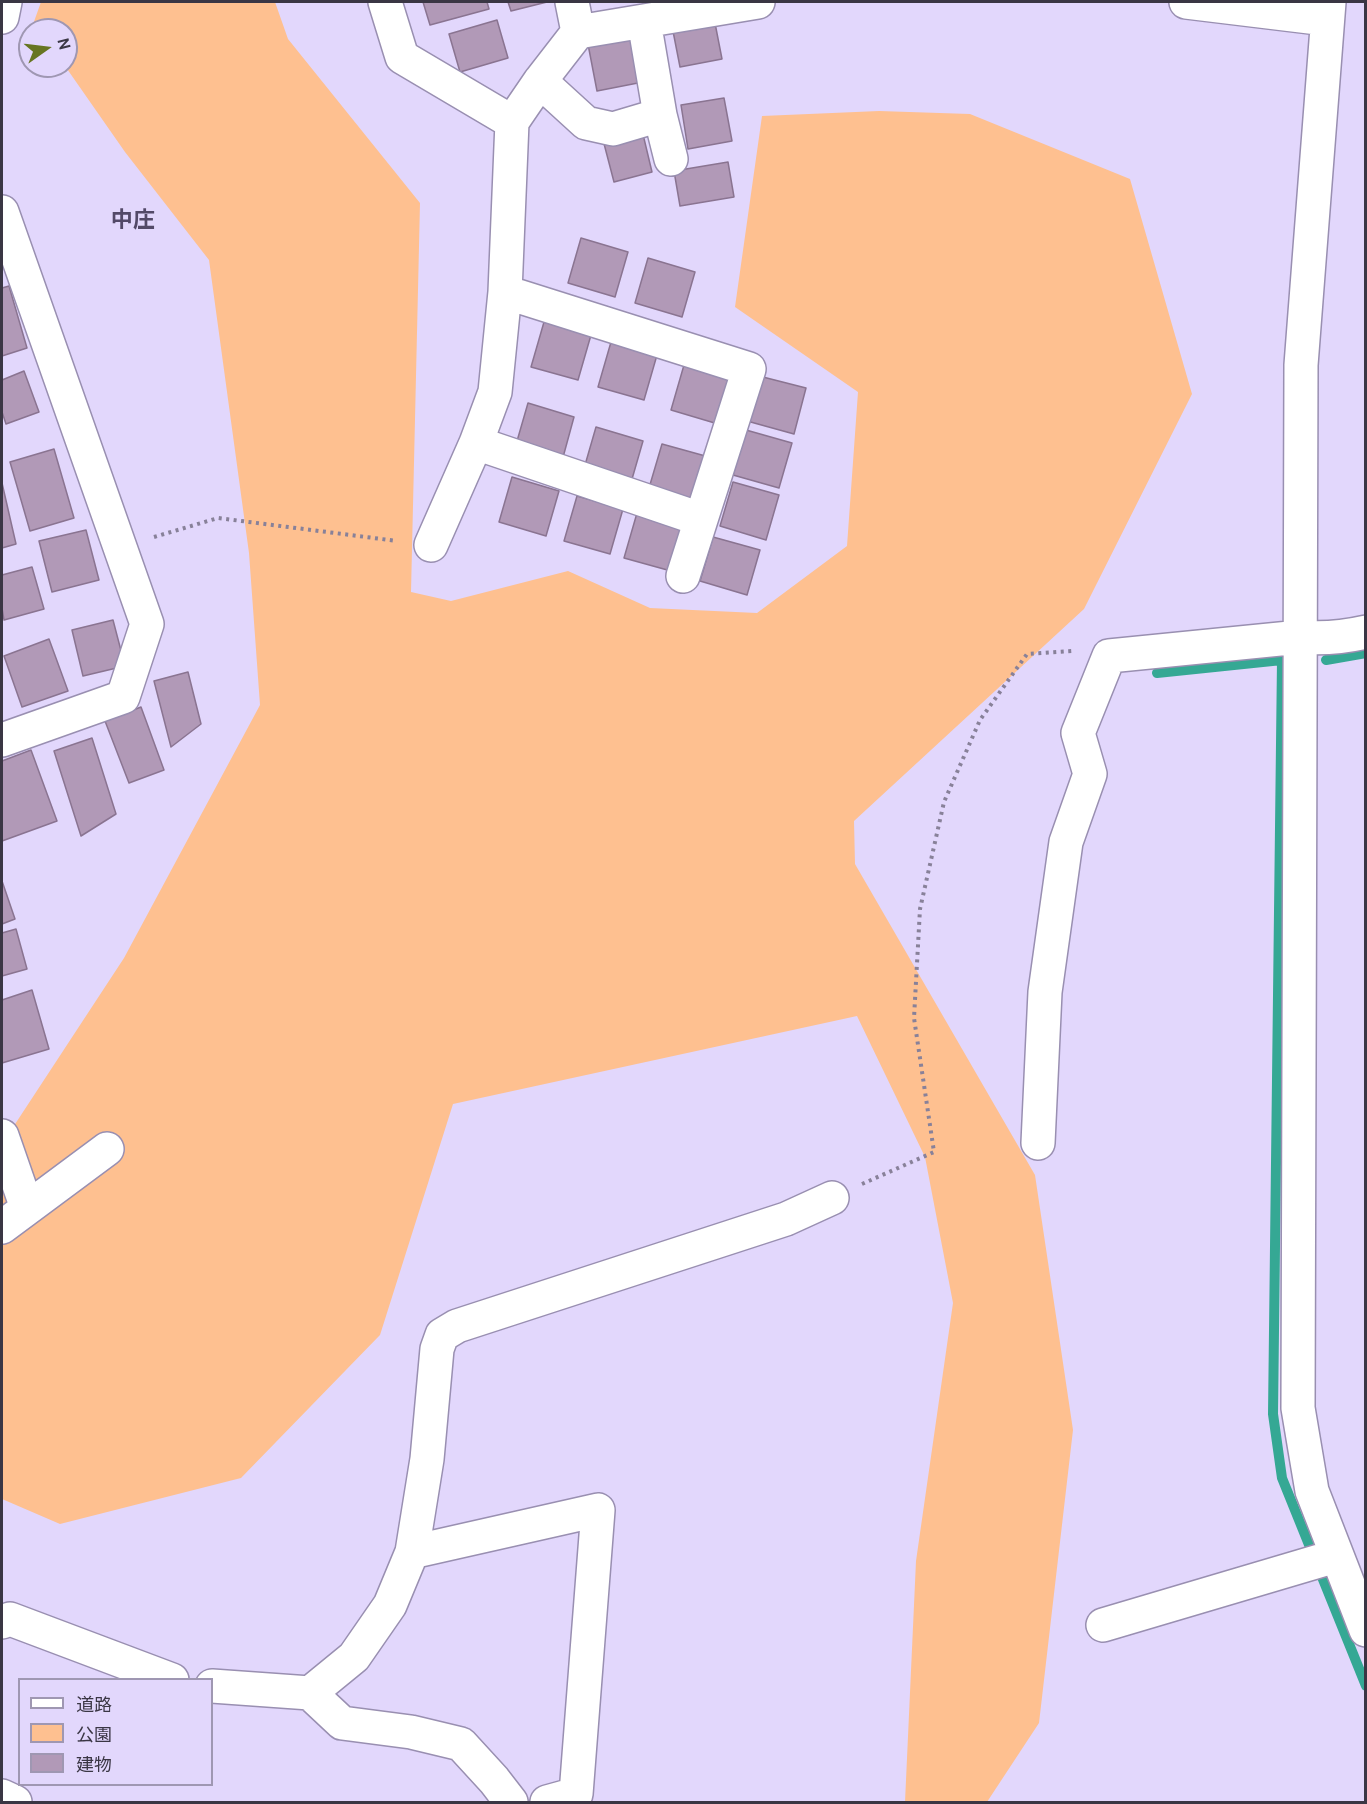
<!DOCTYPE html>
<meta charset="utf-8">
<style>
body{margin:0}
#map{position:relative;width:1367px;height:1804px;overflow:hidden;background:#e2d7fc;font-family:Cabin,"Noto Sans JP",sans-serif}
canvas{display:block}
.frame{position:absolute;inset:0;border:3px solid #3a3644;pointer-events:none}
.legend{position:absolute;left:18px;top:1678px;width:195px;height:108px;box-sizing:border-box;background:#e2d7fc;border:2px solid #9f97b2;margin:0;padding:8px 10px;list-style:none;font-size:18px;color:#3a3644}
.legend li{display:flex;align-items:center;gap:12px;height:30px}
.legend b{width:30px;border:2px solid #9f97b2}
.north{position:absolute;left:18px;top:18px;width:60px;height:60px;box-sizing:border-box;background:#e2d7fc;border:2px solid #9f97b2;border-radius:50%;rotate:76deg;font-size:16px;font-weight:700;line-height:24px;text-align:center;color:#3a3644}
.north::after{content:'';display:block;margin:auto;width:21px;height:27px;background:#677522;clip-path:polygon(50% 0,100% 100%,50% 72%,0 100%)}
</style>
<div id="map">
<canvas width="1367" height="1804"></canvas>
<div class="frame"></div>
<ul class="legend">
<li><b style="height:8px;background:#fff"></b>道路</li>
<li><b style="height:16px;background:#fec090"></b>公園</li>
<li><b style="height:16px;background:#b199b7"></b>建物</li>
</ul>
<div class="north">N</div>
</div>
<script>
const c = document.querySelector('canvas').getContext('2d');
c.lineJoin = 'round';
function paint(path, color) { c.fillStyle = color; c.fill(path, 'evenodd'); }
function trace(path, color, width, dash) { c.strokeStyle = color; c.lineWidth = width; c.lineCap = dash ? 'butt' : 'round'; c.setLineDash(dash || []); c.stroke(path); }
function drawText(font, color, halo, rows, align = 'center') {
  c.font = font + ' Cabin,"Noto Sans JP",sans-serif'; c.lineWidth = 4.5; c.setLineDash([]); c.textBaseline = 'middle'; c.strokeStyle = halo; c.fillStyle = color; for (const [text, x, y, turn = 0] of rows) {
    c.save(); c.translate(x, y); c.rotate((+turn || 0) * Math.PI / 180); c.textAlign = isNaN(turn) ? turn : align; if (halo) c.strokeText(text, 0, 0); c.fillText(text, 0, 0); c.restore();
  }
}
const green = new Path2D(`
 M41,2H275L288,39L420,203L411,592L451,601L568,571L650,608L757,613L847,546L858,392L735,307L762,116L879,111L970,114L1130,179L1192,394L1084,609L854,821L855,864L1035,1175L1073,1430L1039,1723L987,1802H905L916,1561L953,1303L925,1157L857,1016L453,1104L380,1335L241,1478L60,1524L2,1499V1144L124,958L260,705L249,553L209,260L125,152L65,66L66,30H31Z`);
const stream = new Path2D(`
 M1286,660H1282L1273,1414L1282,1478L1366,1686
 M1326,660L1366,653
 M1157,673L1282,660`);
const building = new Path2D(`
 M423,2H487L489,9L430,25Z
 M508,2H547L511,11Z
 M714,18L722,59L680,67L672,26Z
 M497,20L508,58L460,72L449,34Z
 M633,30L643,82L597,91L587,39Z
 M724,98L732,141L688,149L681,105Z
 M641,126L652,172L614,182L602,136Z
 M728,162L734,197L680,206L674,171Z
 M581,238L628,252L615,297L568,283Z
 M648,258L695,272L682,317L635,303Z
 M9,286L27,348L2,356V288Z
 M544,322L591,335L578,380L531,367Z
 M611,342L657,355L644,400L598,387Z
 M684,365L731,379L718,424L671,410Z
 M24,371L39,412L6,424L2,412V380Z
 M759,376L806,388L794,434L747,421Z
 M528,403L574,417L562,461L515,448Z
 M596,427L643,441L630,486L583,472Z
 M746,430L792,443L779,488L733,475Z
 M662,444L709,457L696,502L649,488Z
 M54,449L74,518L30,531L10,462Z
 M512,477L559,491L546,536L499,522Z
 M733,482L779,495L766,540L720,526Z
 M2,483L16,544L2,548Z
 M577,496L623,509L610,554L564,541Z
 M637,513L684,527L671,571L624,558Z
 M86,530L99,580L52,592L39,541Z
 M713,537L760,550L747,595L700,581Z
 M32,567L44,609L4,620L2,608V575Z
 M113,620L125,666L83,676L72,630Z
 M49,639L68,691L22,707L4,656Z
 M188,672L201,724L171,747L154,681Z
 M141,707L164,770L129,783L105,721Z
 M92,738L116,814L81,836L54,751Z
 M31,750L57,821L2,841V761Z
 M2,881L15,919L2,924Z
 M16,929L27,969L2,976V933Z
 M32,990L49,1049L2,1063V1000Z`);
const path = new Path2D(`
 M154,537L218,518L397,541
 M862,1184L934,1152L914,1018L920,909L944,802L980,720L1027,654L1073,651`);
const street = new Path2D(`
 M385,2L402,57L512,122
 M572,2L578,32
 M1186,2L1326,19
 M1329,2L1301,365L1298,1408L1312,1491L1366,1630
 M2,17L5,2
 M540,81L586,123L613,129L660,115L644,21
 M660,115L671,159
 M2,212L147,624L123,697L2,740
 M505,292L749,369L683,576
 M476,443L700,519
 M431,545L476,443L495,392L505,292L512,122L540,81L578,32L758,2
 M2,1136L27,1208
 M1038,1143L1045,992L1066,842L1090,774L1078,733L1109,656L1300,637C1322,639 1344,637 1366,632
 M2,1227L107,1149
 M2,1622L10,1619L172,1680
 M1103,1625L1336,1556
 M212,1686L310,1693L342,1723L411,1732L461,1744L494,1780L511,1802
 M310,1693L354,1657L390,1605L412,1552
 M2,1796L15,1802
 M547,1802L576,1794L598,1510L412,1552L427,1459L437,1349L442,1335L457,1326L786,1219L832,1198`);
const quarterNames = [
 ["中庄",133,221]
];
paint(green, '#fec090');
trace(stream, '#35a894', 10);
paint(building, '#b199b7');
trace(building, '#8a7491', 1.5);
trace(street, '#998fb1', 36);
trace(path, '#888199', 4, [3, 4.5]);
trace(street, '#fff', 33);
drawText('bold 22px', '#534968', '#e2d7fc', quarterNames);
</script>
